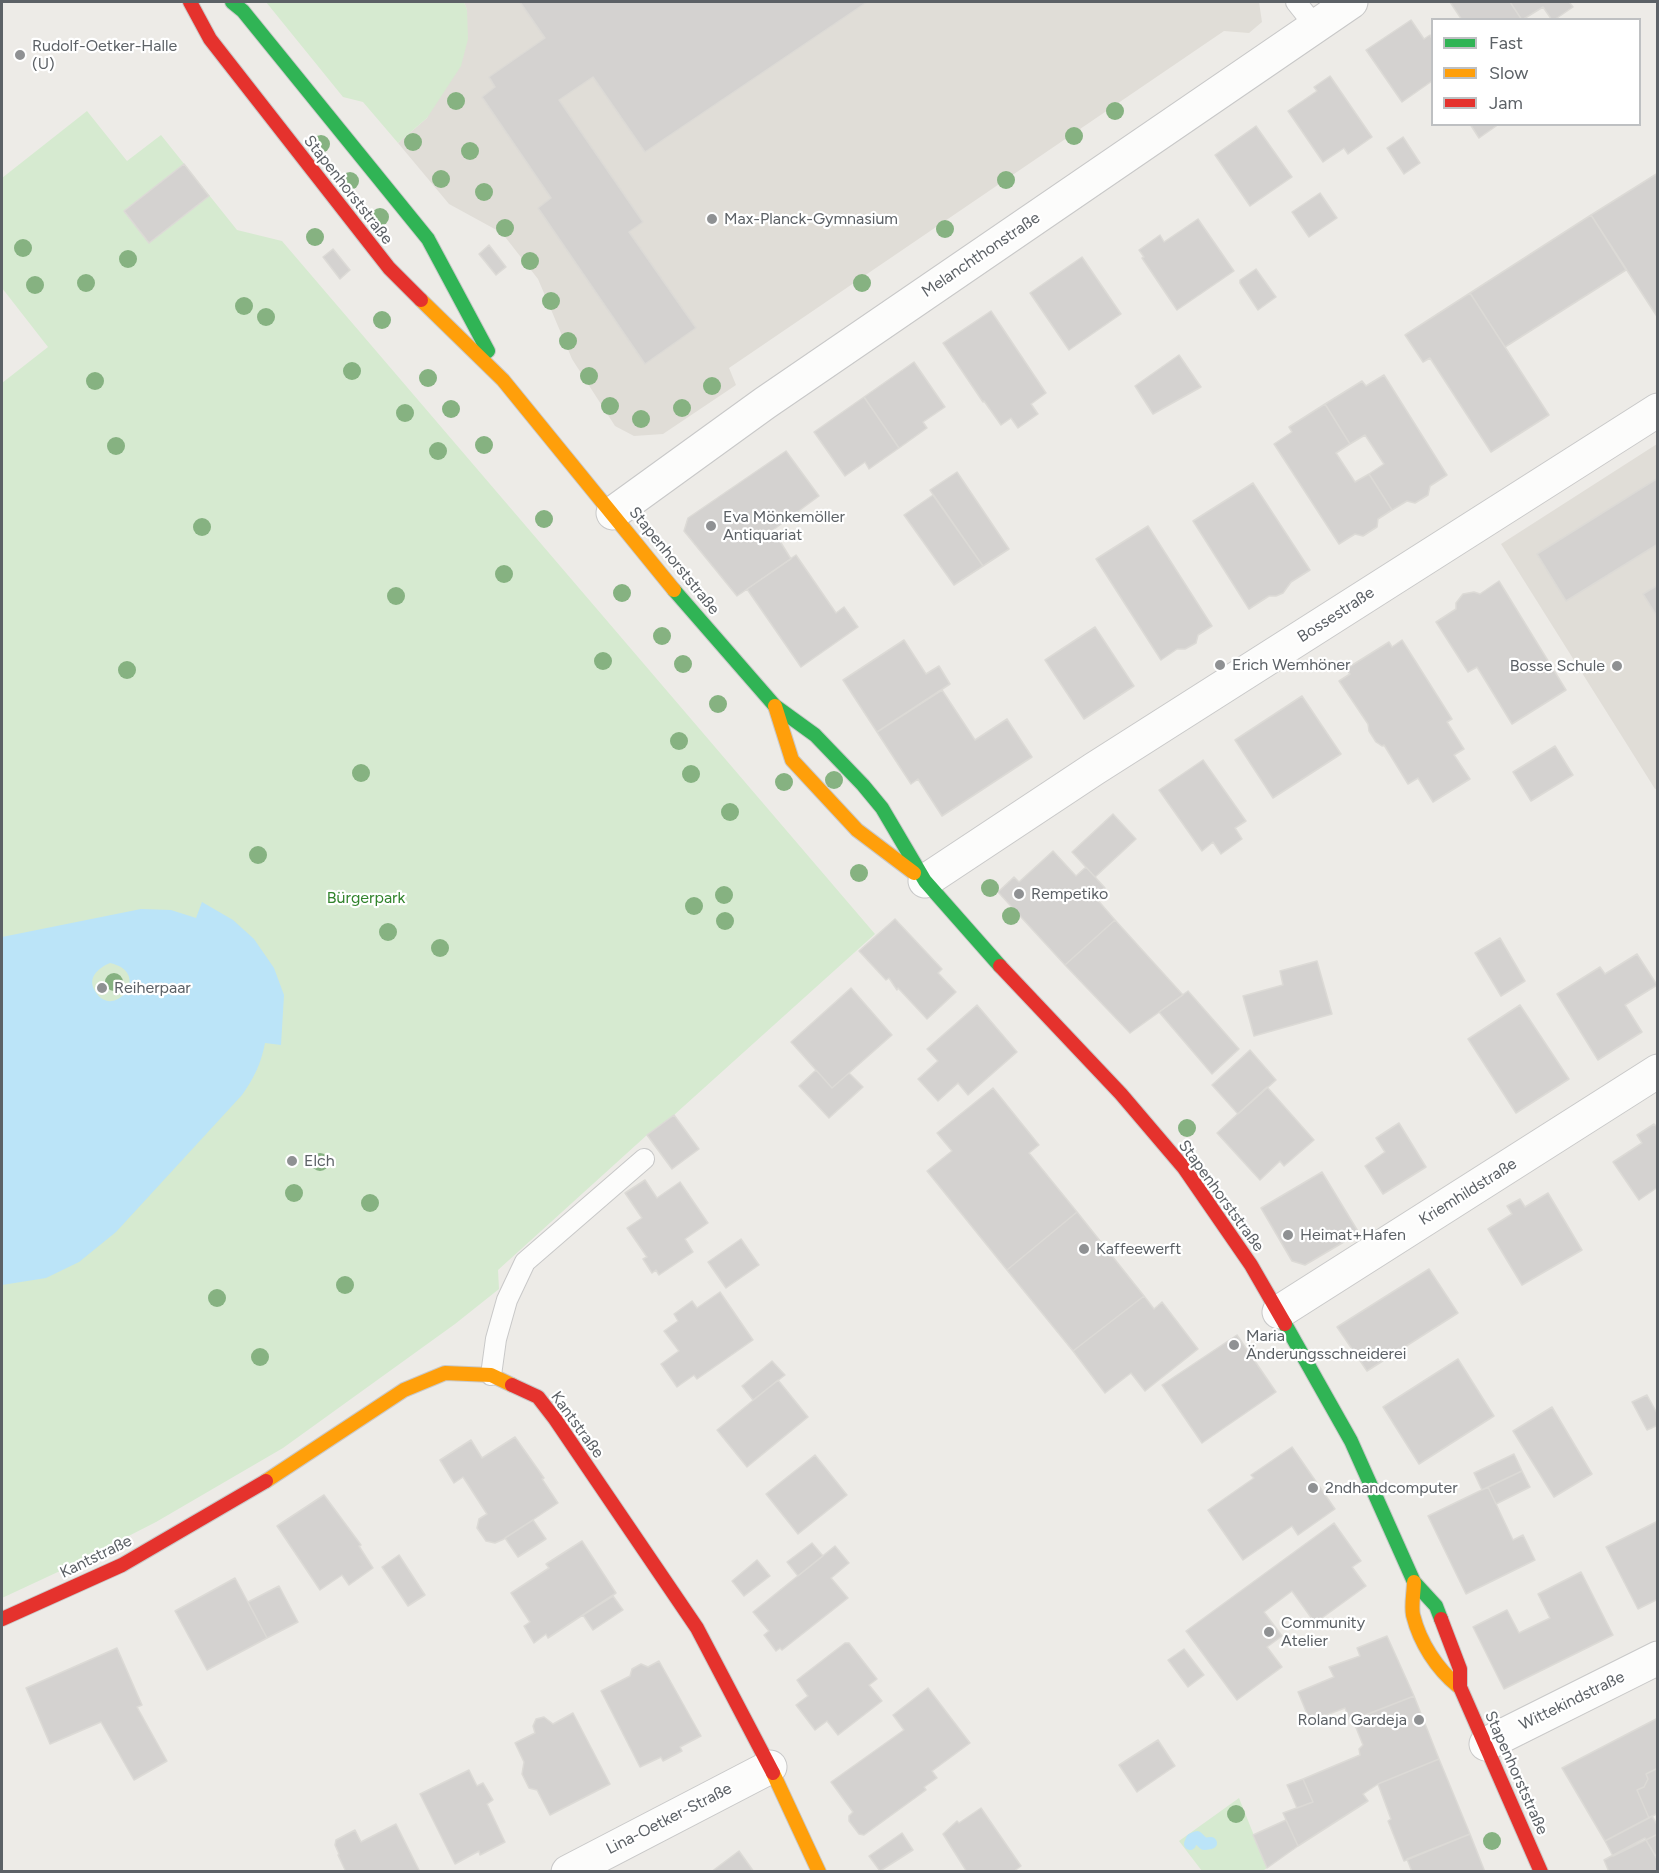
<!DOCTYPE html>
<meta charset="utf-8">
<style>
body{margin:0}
#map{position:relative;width:1659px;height:1873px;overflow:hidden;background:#edebe7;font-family:Figtree,sans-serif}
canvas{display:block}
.frame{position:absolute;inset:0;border:3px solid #5c6166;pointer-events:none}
.legend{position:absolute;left:1431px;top:18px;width:210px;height:108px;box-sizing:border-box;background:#fff;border:2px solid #bec0c2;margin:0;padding:8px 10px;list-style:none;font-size:18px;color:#5c6166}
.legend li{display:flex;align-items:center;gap:12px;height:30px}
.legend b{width:30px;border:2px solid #bec0c2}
</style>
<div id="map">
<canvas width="1659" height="1873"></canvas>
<div class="frame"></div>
<ul class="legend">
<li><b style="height:8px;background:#30b455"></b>Fast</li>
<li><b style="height:8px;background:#ff9f0a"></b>Slow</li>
<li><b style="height:8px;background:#e5322d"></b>Jam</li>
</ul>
</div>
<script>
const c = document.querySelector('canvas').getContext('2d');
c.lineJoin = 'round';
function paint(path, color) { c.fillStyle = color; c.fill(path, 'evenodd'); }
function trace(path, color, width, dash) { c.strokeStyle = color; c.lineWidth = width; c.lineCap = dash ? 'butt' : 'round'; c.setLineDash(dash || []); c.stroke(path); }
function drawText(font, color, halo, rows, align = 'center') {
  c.font = font + ' Figtree,sans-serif'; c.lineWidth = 4.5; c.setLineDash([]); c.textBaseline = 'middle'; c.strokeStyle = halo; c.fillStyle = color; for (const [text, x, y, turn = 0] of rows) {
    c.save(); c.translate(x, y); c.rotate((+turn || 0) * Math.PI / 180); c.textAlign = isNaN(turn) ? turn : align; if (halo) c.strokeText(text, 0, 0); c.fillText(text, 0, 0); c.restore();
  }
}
const education = new Path2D(`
 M464,2H1259L1262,22L1249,33L1224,31L729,368L736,385L663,434L634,436L615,426L572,359L538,279L502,233L449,204L398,143L427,118L467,10Z
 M1657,444L1658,788L1655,789L1501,544Z`);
const green = new Path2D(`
 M266,2H464L467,10L468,39L461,66L427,118L398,143L363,102L343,97Z
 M87,111L127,161L161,135L237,230L282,241L875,934L674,1115L647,1135L498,1270L499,1289L455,1324L283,1448L156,1522L60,1571L2,1598V383L48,347L2,288V178Z
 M1239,1798L1267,1868L1261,1872L1202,1871L1179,1841Z`);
const water = new Path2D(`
 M202,902L233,920L254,939L274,968L284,995L281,1045L265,1043C261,1064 254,1078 242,1095L116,1232L79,1262L46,1278L2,1285V937L141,909L171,910L196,918ZM110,963C154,973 113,1022 95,991C87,978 98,968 110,963Z`);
const stream = new Path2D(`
 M1190,1844L1192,1839L1197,1837L1204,1844L1211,1843`);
const building = new Path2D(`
 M520,2H867L645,152L593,77L559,100L643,222L629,232L696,328L645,364L538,208L551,198L482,97L495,87L489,77L545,38Z
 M1450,2H1510L1522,20H1462Z
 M1510,2H1569L1573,7L1554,20H1552L1543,7L1522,20Z
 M1411,20L1424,39L1430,35L1432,39V81L1402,102L1366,50Z
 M1330,76L1372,137L1348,154L1344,148L1323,162L1288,111L1317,91L1314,87Z
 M1470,124H1499L1479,138Z
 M1256,126L1292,177L1250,206L1215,155Z
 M1403,137L1420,163L1404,174L1387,148Z
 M184,164L209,196L149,243L124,211Z
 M1658,173V318L1591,215Z
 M1320,193L1337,218L1309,237L1292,212Z
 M1591,215L1626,270L1505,347L1470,293Z
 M1198,219L1234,271L1177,310L1142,258L1144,257L1139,250L1160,235L1164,242Z
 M489,245L506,267L496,275L479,254Z
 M333,249L350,270L340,279L323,257Z
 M1082,257L1121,314L1069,350L1030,293Z
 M1256,269L1276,297L1258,310L1240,283V280Z
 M1470,293L1549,415L1491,452L1430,358L1423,362L1405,335Z
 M991,311L1046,393L1031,404L1038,414L1018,428L1011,418L1001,425L984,401L983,402L943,343Z
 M1179,355L1201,387L1153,414L1135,386Z
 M914,362L945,407L923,422L927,428L899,448L864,397Z
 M1384,375L1447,475L1430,486L1428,495L1415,503L1407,501L1392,510L1369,474L1384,464L1365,435L1350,444L1325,404L1362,381L1366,386Z
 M864,397L899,448L869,469L865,462L845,476L814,432Z
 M1325,404L1350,444L1336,453L1355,482L1369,474L1392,510L1378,519L1377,527L1363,536L1355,534L1339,544L1274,444L1292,432L1289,427Z
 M786,451L819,496L773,530L791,559L737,596L684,531L688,518Z
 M957,472L1009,549L983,566L930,490Z
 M1658,478V544L1566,601L1537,554Z
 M1253,483L1310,570L1291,582L1283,593L1276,596H1269L1249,609L1193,521Z
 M933,495L983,566L954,585L904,515Z
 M1148,526L1212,626L1198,635L1196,643L1185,649H1177L1161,660L1096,559Z
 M796,555L836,613L844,607L858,627L801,667L747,589Z
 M1499,581L1566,690L1512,724L1477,667L1468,672L1436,622L1456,609V603L1463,594L1474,592L1480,594Z
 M1658,585V618L1643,594Z
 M1095,627L1134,686L1084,719L1045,660Z
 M904,640L926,674L939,666L950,684L877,732L843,680Z
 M1402,640L1452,719L1447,722L1464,749L1454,755L1470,779L1433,802L1418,778L1408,784L1384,745L1382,746L1376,742L1369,731L1368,724L1339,681L1350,674L1346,669L1389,642L1392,647Z
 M942,690L975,740L1007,719L1032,757L942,816L918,779L911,784L877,732Z
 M1302,696L1341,754L1273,798L1235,740Z
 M1555,746L1573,775L1531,801L1513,772Z
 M1203,760L1246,821L1235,828L1242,839L1221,854L1213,842L1202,851L1159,790Z
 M1113,814L1136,839L1095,877L1072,852Z
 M1053,851L1076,876L1086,867L1105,888L1095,897L1115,920L1065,965L998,892L1014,877L1019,882Z
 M895,919L942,969L938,973L956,992L927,1019L898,988L897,990L889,978L886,980L859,951Z
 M1115,920L1183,995L1130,1033L1065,965Z
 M1500,938L1525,981L1501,996L1475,953Z
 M1637,954L1657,985L1625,1005L1642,1032L1598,1060L1557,994L1600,967L1605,974Z
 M1317,961L1332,1014L1254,1036L1243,996L1283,985L1280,971Z
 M851,988L892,1035L832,1088L791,1042Z
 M1188,991L1239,1049L1212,1074L1159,1012Z
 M977,1005L1017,1052L968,1095L958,1083L938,1101L918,1079L938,1061L927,1049Z
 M1520,1005L1569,1079L1516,1113L1468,1039Z
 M1250,1050L1276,1080L1238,1114L1212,1085Z
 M816,1070L832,1088L849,1073L863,1087L829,1118L799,1086Z
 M1267,1087L1314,1140L1284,1166L1280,1161L1260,1180L1217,1133Z
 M993,1088L1039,1145L1029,1153L1077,1212L1007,1270L927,1171L952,1151L937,1133Z
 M674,1115L699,1149L672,1169L647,1135Z
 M1399,1123L1426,1167L1383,1194L1365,1166L1385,1152L1376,1138Z
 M1654,1124L1658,1128V1187L1639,1200L1613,1162L1642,1143L1637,1135Z
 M1322,1172L1359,1233L1305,1265L1292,1261L1261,1208Z
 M645,1180L657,1198L680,1182L708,1223L685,1239L693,1252L659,1275L656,1270L652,1273L643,1259L647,1257L627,1228L642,1218L625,1193Z
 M1548,1193L1582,1250L1522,1285L1488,1229L1512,1214L1507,1206L1520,1199L1525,1207Z
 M1077,1212L1144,1296L1073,1351L1007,1270Z
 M741,1239L759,1265L726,1288L708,1262Z
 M1429,1269L1458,1313L1367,1371L1337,1327Z
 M720,1292L753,1340L697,1379L694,1375L677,1387L661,1364L679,1351L664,1331L678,1321L674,1314L692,1301L697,1308Z
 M1144,1296L1154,1309L1162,1302L1198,1349L1145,1391L1131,1373L1105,1393L1073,1351Z
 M1237,1335L1276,1392L1202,1443L1162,1385Z
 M1458,1359L1494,1416L1419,1464L1383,1407Z
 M772,1361L785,1375L753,1400L742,1386Z
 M778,1380L808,1417L747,1467L717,1430Z
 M1647,1395L1658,1415V1425L1647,1430L1632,1402Z
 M1552,1407L1592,1474L1554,1497L1513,1431Z
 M515,1437L544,1478L542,1479L558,1503L504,1539L495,1543L486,1541L477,1528L479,1519L487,1514L463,1477L454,1483L440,1460L471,1440L482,1458Z
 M1292,1447L1335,1509L1298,1535L1292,1526L1243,1560L1208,1510L1254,1478L1251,1475Z
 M1514,1454L1522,1471L1482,1490L1474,1473Z
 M815,1455L847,1495L798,1534L766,1494Z
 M1522,1471L1530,1487L1496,1504L1488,1487Z
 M1488,1487L1513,1540L1523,1535L1535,1560L1466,1594L1428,1516Z
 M324,1495L361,1545L359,1546L373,1568L349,1585L342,1575L320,1590L277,1526Z
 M533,1520L546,1539L518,1557L505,1538Z
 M1658,1521V1599L1638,1609L1606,1547Z
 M1334,1523L1361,1561L1352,1567L1366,1586L1315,1623L1292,1591L1264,1612L1282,1636L1267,1647L1282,1667L1237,1700L1186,1631Z
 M582,1541L616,1593L548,1638L546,1634L534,1643L524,1626L530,1622L511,1593L549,1568L546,1564Z
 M812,1543L823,1556L798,1576L787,1562Z
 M835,1546L849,1563L831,1578L848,1598L782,1650L780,1648L776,1651L764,1635L769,1631L753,1612Z
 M399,1555L425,1595L408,1606L382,1567Z
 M757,1560L770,1576L744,1596L732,1581Z
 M1581,1572L1613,1635L1504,1689L1473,1627L1507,1610L1519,1633L1550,1618L1538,1594Z
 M235,1578L267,1638L207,1670L175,1611Z
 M279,1586L298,1622L267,1638L248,1602Z
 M613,1596L623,1610L593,1630L583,1615Z
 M1387,1636L1414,1696L1350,1721L1345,1708L1310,1721L1298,1692L1334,1677L1329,1667L1360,1656L1357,1648Z
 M845,1643H849L877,1679L869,1685L882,1701L838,1735L827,1721L815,1730L796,1705L808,1696L797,1680Z
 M117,1648L142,1705L137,1707L167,1761L134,1780L101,1722L50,1744L26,1688Z
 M1184,1649L1204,1675L1188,1687L1168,1660Z
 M659,1661L701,1736L680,1747L682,1751L663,1761L661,1757L640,1767L601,1691L630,1676L632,1669L641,1664L648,1667Z
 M928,1688L970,1743L932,1771L937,1778L924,1787L926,1790L864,1835L859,1834L849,1821V1816L853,1812L831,1782L904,1730L893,1715Z
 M1414,1696L1439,1759L1378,1784L1363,1794L1368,1801L1298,1846L1283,1813L1313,1802L1303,1779L1360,1755L1359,1749L1363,1745L1353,1720Z
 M573,1713L610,1784L550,1815L537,1790L529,1788L522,1774L524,1762L515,1743L535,1733L533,1726L536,1719L544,1717L553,1724Z
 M1658,1718V1768L1646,1774L1648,1779L1644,1787L1637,1790L1649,1818L1605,1841L1562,1768Z
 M1158,1740L1175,1766L1137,1792L1119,1765Z
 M1439,1759L1470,1834L1404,1861L1388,1821L1391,1819L1378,1784Z
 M1658,1768V1813L1649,1818L1637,1790L1644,1787L1648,1779L1646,1774Z
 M469,1770L477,1786L483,1783L493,1800L487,1804L505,1842L480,1855L479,1851L455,1864L420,1794Z
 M1303,1779L1313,1802L1297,1808L1287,1785Z
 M981,1808L1021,1866L1013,1872H967L943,1834L957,1821L959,1823Z
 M1652,1816L1658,1826V1834L1613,1856L1605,1841Z
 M1286,1820L1298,1846L1267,1868L1253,1835Z
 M396,1824L420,1872H346L338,1855L339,1854L335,1845L336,1840L355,1830L361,1842Z
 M902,1833L913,1850L880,1871L869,1856Z
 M1470,1834L1485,1872H1412L1407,1859Z
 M1658,1834V1853L1655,1855L1646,1840Z
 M1645,1838L1658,1861V1872H1609L1604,1860Z
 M739,1851L754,1872H711Z`);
const lane = new Path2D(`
 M1296,2L1315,26
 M491,1375L496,1339L507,1300L525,1262L644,1159`);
const street = new Path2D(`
 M613,513L765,403L1351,2
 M925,881L1094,769L1658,410
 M1279,1312L1658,1071
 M1486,1744L1658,1658
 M568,1872L770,1767`);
const fast = new Path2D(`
 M232,2L243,11L428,239L488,351
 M674,590L775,706L815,735L863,785L882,808L925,881L1000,966
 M1285,1324L1351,1441L1414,1582L1436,1606L1441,1619`);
const slow = new Path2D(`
 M421,300L503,380L674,590
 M775,706L792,760L857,830L914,873
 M266,1481L404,1390L445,1373L491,1375L512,1385
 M1414,1582C1414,1592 1411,1605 1413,1615C1420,1643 1437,1669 1458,1686
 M773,1773L819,1872`);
const jam = new Path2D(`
 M190,2L210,39L389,268L421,300
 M1000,966L1121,1094L1184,1168L1251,1265L1285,1324
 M512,1385L538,1397L555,1419L697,1628L773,1773
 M2,1619L122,1565L266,1481
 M1441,1619L1460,1669V1687L1541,1872`);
const trees = [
 [456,101],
 [1115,111],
 [1074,136],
 [413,142],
 [321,144],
 [470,151],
 [441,179],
 [1006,180],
 [350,181],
 [484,192],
 [380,217],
 [505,228],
 [945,229],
 [315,237],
 [23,248],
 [128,259],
 [530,261],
 [86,283],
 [862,283],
 [35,285],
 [551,301],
 [244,306],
 [266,317],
 [382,320],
 [568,341],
 [352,371],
 [589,376],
 [428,378],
 [95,381],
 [712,386],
 [610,406],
 [682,408],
 [451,409],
 [405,413],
 [641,419],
 [484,445],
 [116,446],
 [438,451],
 [544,519],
 [202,527],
 [504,574],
 [622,593],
 [396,596],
 [662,636],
 [603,661],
 [683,664],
 [127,670],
 [718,704],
 [679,741],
 [361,773],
 [691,774],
 [834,780],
 [784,782],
 [730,812],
 [258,855],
 [859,873],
 [990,888],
 [724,895],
 [694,906],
 [1011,916],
 [725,921],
 [388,932],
 [440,948],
 [114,982],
 [1187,1128],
 [320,1162],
 [294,1193],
 [370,1203],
 [345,1285],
 [217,1298],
 [260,1357],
 [1236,1814],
 [1492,1841]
];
const markers = [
 [20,55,6,"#8f9193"],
 [712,219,6,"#8f9193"],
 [711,526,6,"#8f9193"],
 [1220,665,6,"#8f9193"],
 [1617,666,6,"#8f9193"],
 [1019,894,6,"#8f9193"],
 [102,988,6,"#8f9193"],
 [292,1161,6,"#8f9193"],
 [1288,1235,6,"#8f9193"],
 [1084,1249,6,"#8f9193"],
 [1234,1345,6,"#8f9193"],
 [1313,1488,6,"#8f9193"],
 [1269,1632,6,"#8f9193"],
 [1419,1720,6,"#8f9193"]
];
const poiNames = [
 ["Rudolf-Oetker-Halle",32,46],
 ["(U)",32,64],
 ["Max-Planck-Gymnasium",724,219],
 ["Eva Mönkemöller",723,517],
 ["Antiquariat",723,535],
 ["Erich Wemhöner",1232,665],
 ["Bosse Schule",1605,666,"right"],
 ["Rempetiko",1031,894],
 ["Reiherpaar",114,988],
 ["Elch",304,1161],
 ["Heimat+Hafen",1300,1235],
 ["Kaffeewerft",1096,1249],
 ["Maria",1246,1336],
 ["Änderungsschneiderei",1246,1354],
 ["2ndhandcomputer",1325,1488],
 ["Community",1281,1623],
 ["Atelier",1281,1641],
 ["Roland Gardeja",1407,1720,"right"]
];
const streetNames = [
 ["Stapenhorststraße",348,190,52],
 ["Melanchthonstraße",981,255,-34],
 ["Stapenhorststraße",674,561,51],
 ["Bossestraße",1336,615,-33],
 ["Kriemhildstraße",1468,1192,-32],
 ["Stapenhorststraße",1221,1196,54],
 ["Kantstraße",577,1425,54],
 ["Kantstraße",96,1557,-26],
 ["Wittekindstraße",1572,1701,-26],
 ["Stapenhorststraße",1516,1773,66],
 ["Lina-Oetker-Straße",669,1819,-27]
];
const parkNames = [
 ["Bürgerpark",366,898]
];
paint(education, '#e0ddd7');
paint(green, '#d6ead0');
paint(water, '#bbe4f8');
trace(stream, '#bbe4f8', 12);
paint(building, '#d4d2d0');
trace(building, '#dcdad6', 1.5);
trace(lane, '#c8c8c8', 22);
trace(street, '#c8c8c8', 35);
trace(fast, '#c9c9c9', 16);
trace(slow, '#c9c9c9', 16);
trace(jam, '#c9c9c9', 16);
trace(lane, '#fcfcfb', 20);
trace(street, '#fcfcfb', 33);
trace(fast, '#30b455', 14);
trace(slow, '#ff9f0a', 14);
trace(jam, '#e5322d', 14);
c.fillStyle = '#86b281';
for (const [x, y] of trees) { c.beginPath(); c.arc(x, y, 9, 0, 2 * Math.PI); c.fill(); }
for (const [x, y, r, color] of markers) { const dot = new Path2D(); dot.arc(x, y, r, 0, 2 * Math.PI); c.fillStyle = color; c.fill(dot); trace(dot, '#fff', 2); }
drawText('16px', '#5c6166', '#fff', poiNames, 'left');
drawText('16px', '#5c6166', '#fff', streetNames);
drawText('16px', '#32842d', '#fff', parkNames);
</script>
